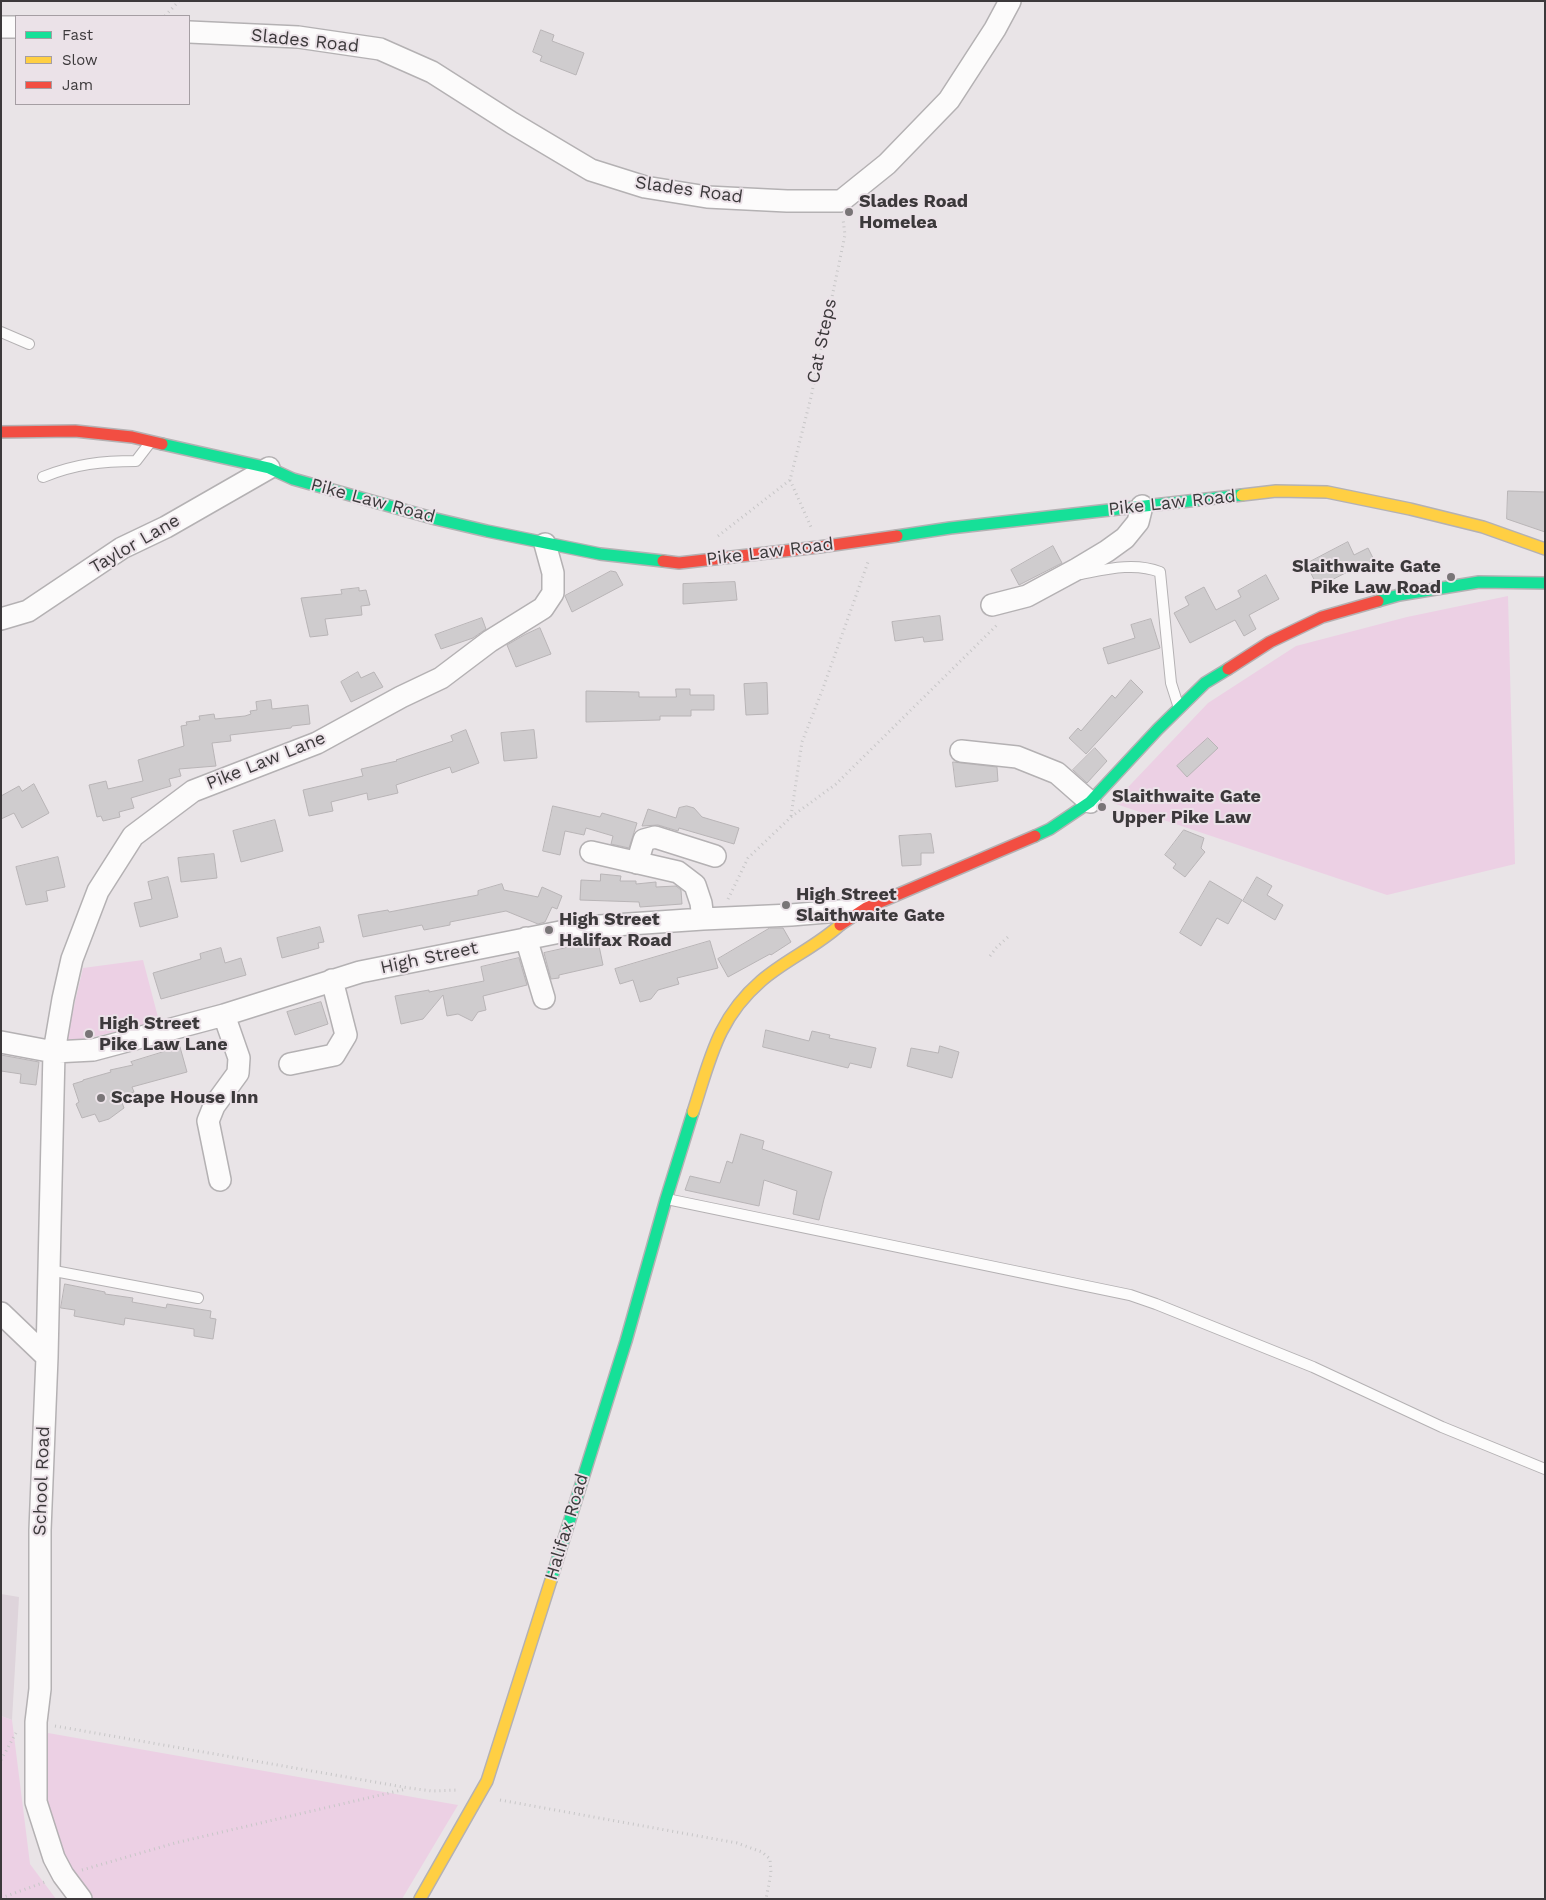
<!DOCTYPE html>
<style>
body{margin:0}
#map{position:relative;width:1546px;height:1900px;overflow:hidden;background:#e9e4e7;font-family:"Work Sans",sans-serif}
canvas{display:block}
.frame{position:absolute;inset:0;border:2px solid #3c393b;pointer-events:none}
.legend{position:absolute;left:15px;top:15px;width:175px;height:90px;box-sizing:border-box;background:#ebe2e8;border:1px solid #a59ea3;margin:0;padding:6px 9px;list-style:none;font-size:15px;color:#3c393b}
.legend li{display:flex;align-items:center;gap:10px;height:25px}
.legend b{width:25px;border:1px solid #a59ea3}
</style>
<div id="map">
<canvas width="1546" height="1900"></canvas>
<div class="frame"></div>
<ul class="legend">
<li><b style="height:6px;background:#16e098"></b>Fast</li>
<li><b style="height:6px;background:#ffcf43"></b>Slow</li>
<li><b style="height:6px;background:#f24e42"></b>Jam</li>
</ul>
</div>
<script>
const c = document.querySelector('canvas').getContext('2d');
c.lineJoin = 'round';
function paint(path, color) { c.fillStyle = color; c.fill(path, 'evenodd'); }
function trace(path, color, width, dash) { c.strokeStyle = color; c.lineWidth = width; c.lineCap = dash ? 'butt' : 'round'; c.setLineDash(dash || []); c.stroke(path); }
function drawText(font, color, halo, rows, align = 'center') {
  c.font = font + ' "Work Sans",sans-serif'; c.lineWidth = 4; c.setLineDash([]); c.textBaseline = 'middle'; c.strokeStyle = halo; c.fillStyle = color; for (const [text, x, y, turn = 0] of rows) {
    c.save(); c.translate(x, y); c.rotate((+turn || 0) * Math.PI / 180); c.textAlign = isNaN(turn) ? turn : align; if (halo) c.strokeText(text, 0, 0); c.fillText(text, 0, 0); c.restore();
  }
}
const built = new Path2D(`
 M1,1594L19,1597L12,1720L1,1716Z`);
const green = new Path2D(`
 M1508,596L1515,864L1387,895L1113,803L1208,703L1296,646L1407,617Z
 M143,960L159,1021L65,1044L83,968Z
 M1,1716L12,1720L30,1864L56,1899H1Z
 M48,1733L458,1805L402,1899H94L65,1858L44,1797Z`);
const building = new Path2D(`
 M541,30L554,35L552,41L584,53L576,75L540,61L542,56L533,52Z
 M1508,491L1545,492V532L1507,519Z
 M1348,542L1354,555L1368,548L1376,564L1362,571L1359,566L1318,587L1306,564Z
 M1053,546L1062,563L1019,585L1011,570Z
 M611,571L616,572L623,585L572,612L565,596Z
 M1266,575L1279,599L1249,615L1256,629L1244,636L1235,620L1190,643L1174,613L1189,605L1185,597L1204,587L1216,610L1241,597L1238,591Z
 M735,582L737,600L683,604V584Z
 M359,588V591L366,590L370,605L361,606L362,615L325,619L328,635L310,637L301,598L342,594L341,590Z
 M940,616L943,640L924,642L923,637L895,641L892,622Z
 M482,618L486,629L473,638L441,649L435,635Z
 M1151,619L1160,648L1108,664L1103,648L1135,638L1131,625Z
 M540,628L551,654L516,667L507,645L524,635Z
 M358,672L361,678L374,672L383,687L351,702L341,682Z
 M1131,680L1143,692L1086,754L1069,738L1078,728L1081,731L1112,695L1115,698Z
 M767,683L768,714L746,715L744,684Z
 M676,689H690V695H714V710H691V716H660V720L586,722V691L639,692V697H676Z
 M271,700L272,709L308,705L310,724L292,726L291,728L230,735L231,741L212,743L216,766L179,769L181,776L169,779L171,786L131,798L134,808L119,812L120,817L103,821L101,816L97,817L89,785L106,781L108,789L143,781L138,760L184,746L181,726L187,725L186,722L200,720L199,716L214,714L215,719L245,716L251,714L250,711L257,710L256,702Z
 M466,730L479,763L452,773L450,767L396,785L398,793L368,800L367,793L331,802L333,811L309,816L303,790L363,776L361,769L397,761L396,760L453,741L451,736Z
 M534,730L537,758L504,761L501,733Z
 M1208,738L1218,748L1187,777L1177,766Z
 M1095,748L1107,761L1087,783L1073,770Z
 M953,762L997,767L998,781L956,787Z
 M34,784L49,813L22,828L14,813L1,819V796L19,786L22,791Z
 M553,806L600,817L602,813L637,823L629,848L611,844L613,836L586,828L584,835L565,831L560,855L543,851Z
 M687,806L694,808L702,817L739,828L734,844L679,828L678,831L658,825L642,826L648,809L676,818L679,808Z
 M275,820L283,851L241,862L233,831Z
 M1184,830L1204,838L1201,848L1205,852L1185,877L1173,868L1176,864L1165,855Z
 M931,834L934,853H921V865L902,866L899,836Z
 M214,854L217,878L181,882L178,858Z
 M58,857L65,887L46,891L48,901L26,905L16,867Z
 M601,874L621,876L620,881H636V884L656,882V887L676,886L681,890L682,904L640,907L639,902L580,900L581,880L600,881Z
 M168,877L178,917L140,927L134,903L152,899L148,882Z
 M1257,877L1272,886L1267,895L1283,905L1275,920L1243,901Z
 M1210,881L1242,900L1228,924L1217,918L1201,946L1180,933Z
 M502,884L504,890L538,897L542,887L562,896L557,909L552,907L545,922L538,924L506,911L450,922V925L424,930L422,925L363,937L358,915L388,910L389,912L478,895V891Z
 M320,927L324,942L318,943L319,948L282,958L277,938Z
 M770,928H783L791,942L771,955L770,954L728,977L718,959Z
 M598,941L603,965L559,975V978L551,979L544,953Z
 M710,941L718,968L677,978L679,984L658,990L651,999L640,1002L633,980L620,984L615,969Z
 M221,948L225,963L241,958L246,975L161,999L153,973L201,959L200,954Z
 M519,958L527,985L483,996L486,1010L478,1012L472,1021L458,1014L447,1016L443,995L423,1019L401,1024L395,996L429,990V992L484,981L481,967Z
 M321,1002L328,1024L295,1035L287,1012Z
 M766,1030L809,1041L812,1031L830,1035L829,1038L876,1048L871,1068L850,1063L848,1068L763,1047Z
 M940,1046L959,1052L952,1078L907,1066L911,1048L938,1053Z
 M180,1047L187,1072L132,1087L134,1092L120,1097L124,1108L109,1119L99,1122L95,1114L82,1118L76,1104L79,1102L73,1084L83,1081V1080L111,1072L110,1070L133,1065L131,1062Z
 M1,1055L39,1062L36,1085L20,1083L21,1074L1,1071Z
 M741,1134L764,1141L762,1149L832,1172L824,1199L819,1220L793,1214L797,1191L764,1180L759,1206L685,1190L690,1176L720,1183L727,1161L732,1163Z
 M65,1284L105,1292V1294L133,1298L132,1302L166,1308L167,1304L211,1311L210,1318L216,1319L213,1339L194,1336V1329L125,1318L124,1325L74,1316L75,1310L61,1308Z`);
const path = new Path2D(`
 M165,16L179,1
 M790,480L811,527
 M718,536L790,480L811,397L845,235L843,219
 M791,816L802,742L822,691L868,562
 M728,899L748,858L791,817L836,784L998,624
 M990,956L996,948L1009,936
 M55,1726L409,1788L432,1791L458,1790
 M1,1760L16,1733
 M500,1800L737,1843L762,1852L770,1859L771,1873L766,1899
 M82,1870L175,1843L406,1789
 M1,1898L45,1882`);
const lane = new Path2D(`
 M1,332L29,344
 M43,477C75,464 102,461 136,461L149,444
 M1081,574C1107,569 1135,562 1160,572L1171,683L1178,705
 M667,1199L1130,1295L1156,1304L1313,1367L1442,1427L1545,1469
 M49,1270L198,1298`);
const street = new Path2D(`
 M1,27H16
 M189,32L298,37L380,49L432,72L512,123L591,170L645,187L707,197L787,201H841L887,164L949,100L995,29L1010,1
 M992,605L1027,596L1077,569L1107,551L1125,538L1138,522L1142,506
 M1,619L28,611L122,548L166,527L269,468
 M961,751L1017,757L1057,773L1090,802
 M591,852L678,872L695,885L701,903L703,919
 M637,863L644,840L655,837L715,856
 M526,938L544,998
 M1,1042L54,1052L93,1050L224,1015L360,972L585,927L703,919L791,915L863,909
 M290,1064L334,1055L346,1035L332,980
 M220,1180L208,1121L214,1106L238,1073L239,1058L224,1015
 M1,1313L47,1357
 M81,1899L63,1875L54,1858L36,1802V1722L40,1689V1530L47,1357L54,1052L63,999L72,959L98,891L133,836L193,791L317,743L401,697L441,678L490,641L543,608L553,593V573L545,544`);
const fast = new Path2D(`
 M162,444L269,468L293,479L436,519L487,531L600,554L663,561
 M897,536L950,528L1242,495
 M1378,601L1399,595L1479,582L1545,583
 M1035,836L1050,829L1090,802L1158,729L1205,683L1228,669
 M551,1580L626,1341L666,1199L693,1112`);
const slow = new Path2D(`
 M1242,495L1276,491L1327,492L1410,509L1483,527L1545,549
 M693,1112C710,1060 717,1019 761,981C785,960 816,947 840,925
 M420,1899L487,1781L551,1580`);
const jam = new Path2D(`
 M1,432L75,431L132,437L162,444
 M663,561L679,563L819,547L897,536
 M1228,669L1270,642L1322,617L1378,601
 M840,925L866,908L1035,836`);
const markers = [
 [849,212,5,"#797577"],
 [1451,577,5,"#797577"],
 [1102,807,5,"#797577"],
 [786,905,5,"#797577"],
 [549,930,5,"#797577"],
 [89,1034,5,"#797577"],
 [101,1098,5,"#797577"]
];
const streetNames = [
 ["Slades Road",305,41,6],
 ["Slades Road",689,190,8],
 ["Cat Steps",822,341,-78],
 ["Pike Law Road",373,501,15],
 ["Pike Law Road",1172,503,-6],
 ["Taylor Lane",135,544,-30],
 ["Pike Law Road",770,552,-7],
 ["Pike Law Lane",266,761,-22],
 ["High Street",429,958,-12],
 ["School Road",42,1481,-88],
 ["Halifax Road",567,1527,-73]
];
const poiNames = [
 ["Slades Road",859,202],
 ["Homelea",859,223],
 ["Slaithwaite Gate",1441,567,"right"],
 ["Pike Law Road",1441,588,"right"],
 ["Slaithwaite Gate",1112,797],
 ["Upper Pike Law",1112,818],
 ["High Street",796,895],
 ["Slaithwaite Gate",796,916],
 ["High Street",559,920],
 ["Halifax Road",559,941],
 ["High Street",99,1024],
 ["Pike Law Lane",99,1045],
 ["Scape House Inn",111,1098]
];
paint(built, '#ded4db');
paint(green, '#ecd0e4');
paint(building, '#cfccce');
trace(building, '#b8b4b6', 1);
trace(lane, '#b4b1b3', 12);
trace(street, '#b4b1b3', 24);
trace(fast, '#b4b1b3', 14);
trace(slow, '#b4b1b3', 14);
trace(jam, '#b4b1b3', 14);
trace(path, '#c7c6c7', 3, [1, 4]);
trace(lane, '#fcfbfb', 10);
trace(street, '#fcfbfb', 21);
trace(fast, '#16e098', 11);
trace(slow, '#ffcf43', 11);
trace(jam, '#f24e42', 11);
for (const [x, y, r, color] of markers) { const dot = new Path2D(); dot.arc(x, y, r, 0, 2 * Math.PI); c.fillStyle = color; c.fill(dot); trace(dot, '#ebe2e8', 2); }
drawText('18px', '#3c393b', '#ebe2e8', streetNames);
drawText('bold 18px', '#3c393b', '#ebe2e8', poiNames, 'left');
</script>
